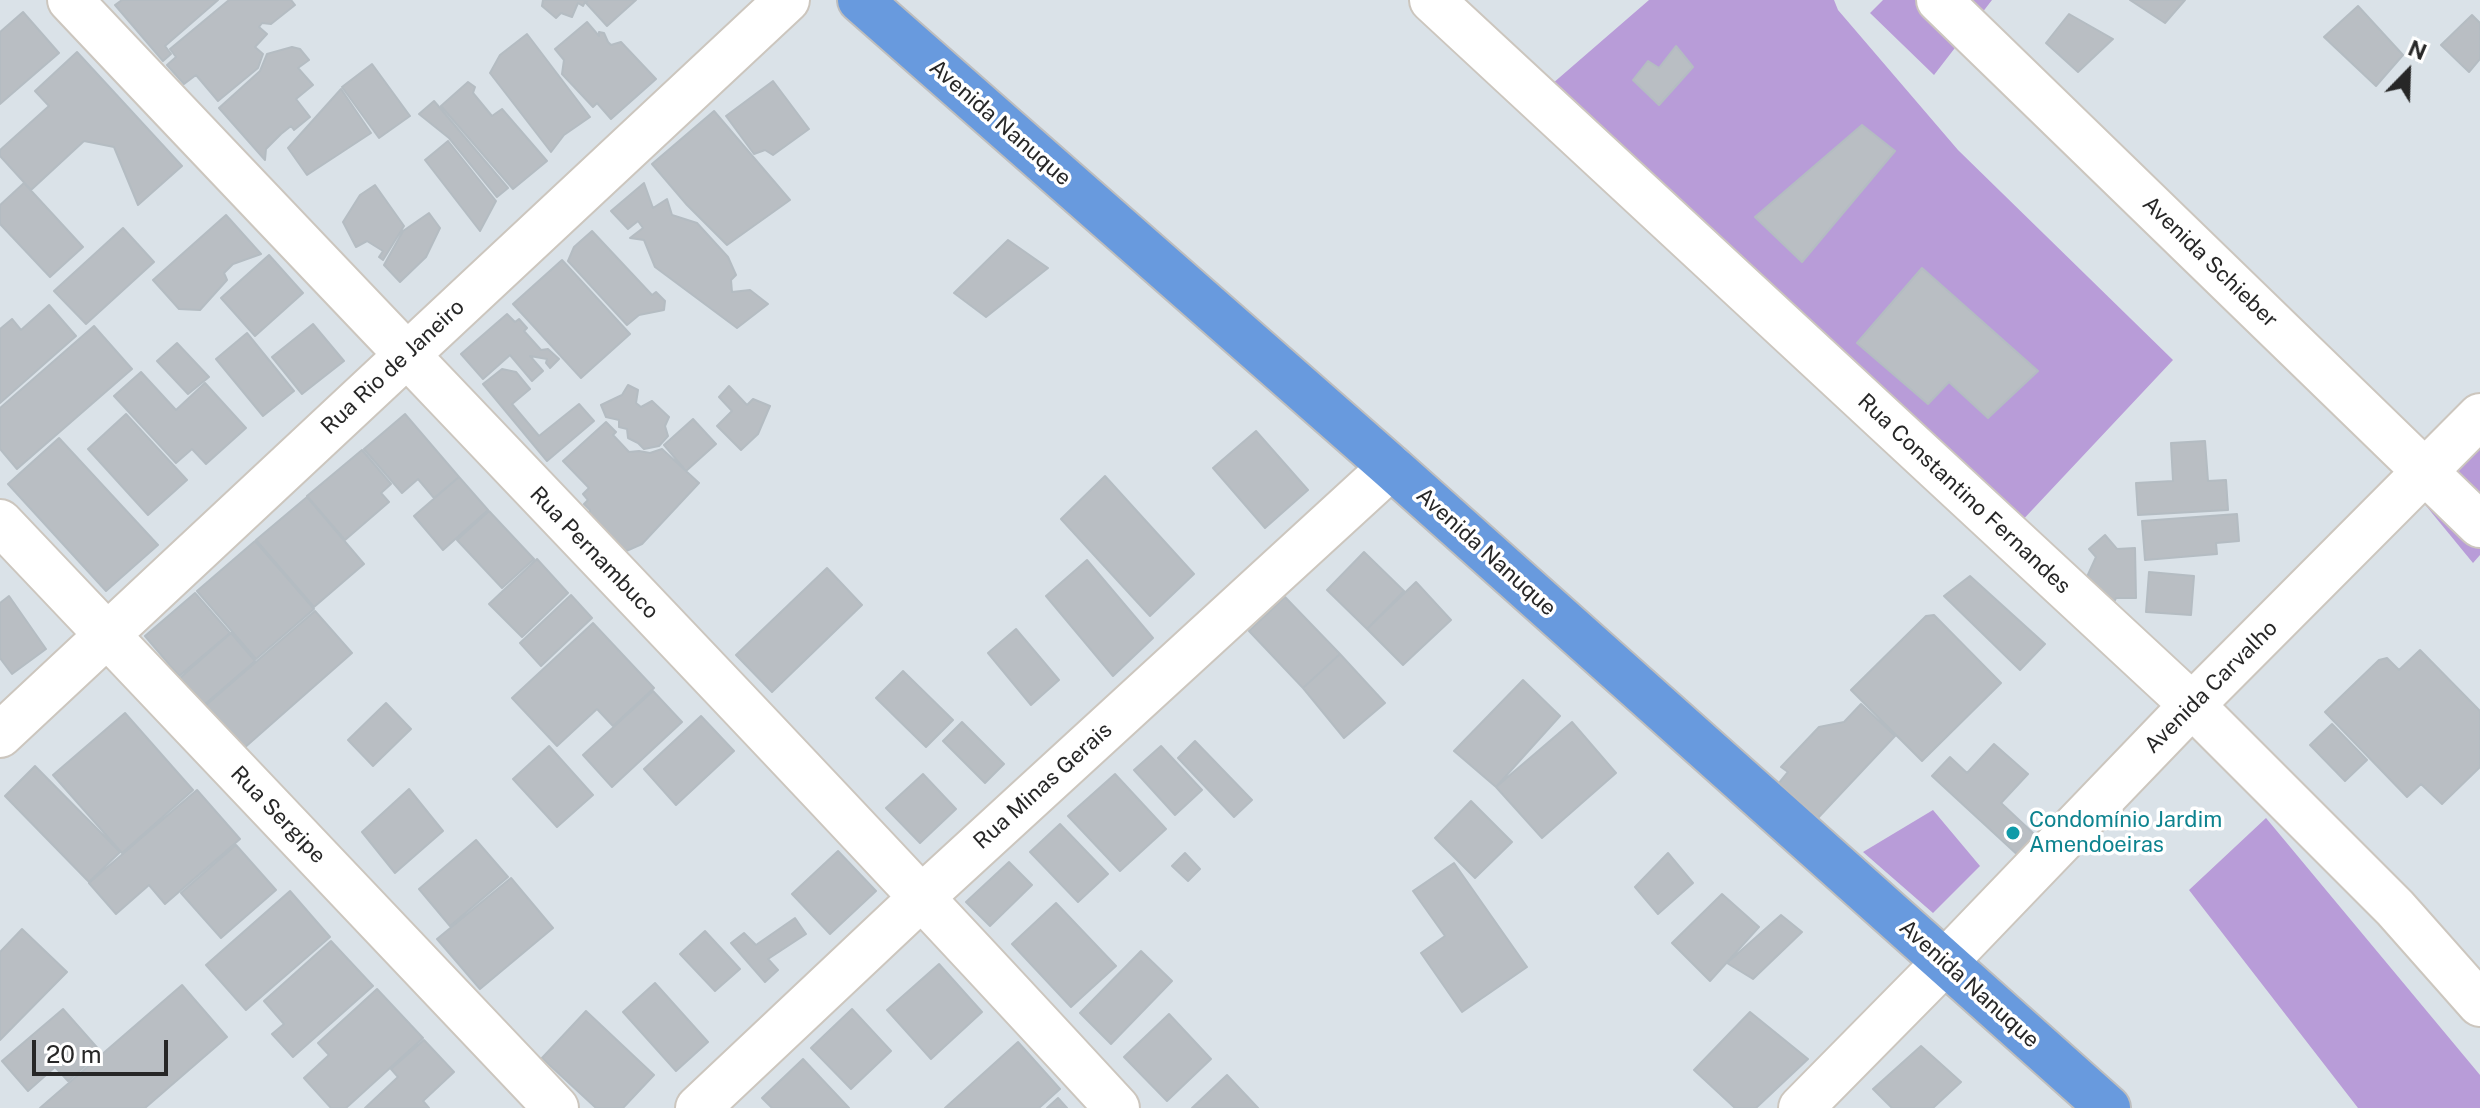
<!DOCTYPE html>
<meta charset="utf-8">
<style>
body{margin:0}
#map{position:relative;width:2480px;height:1108px;overflow:hidden;background:#dae2e8;font-family:"Public Sans",sans-serif}
canvas{display:block}
.north{position:absolute;left:2368px;top:32px;width:80px;height:80px;-webkit-text-stroke:6px #fff;paint-order:stroke;rotate:23deg;font-size:22px;font-weight:700;line-height:32px;text-align:center;color:#272727}
.north::after{content:'';display:block;margin:auto;width:28px;height:36px;background:#272727;clip-path:polygon(50% 0,100% 100%,50% 72%,0 100%)}
.scale{position:absolute;left:32px;top:1040px;width:136px;height:36px;box-sizing:border-box;border:4px solid #272727;border-top:0;padding-left:10px;font-size:24px;line-height:28px;white-space:nowrap;color:#272727;-webkit-text-stroke:6px #fff;paint-order:stroke}
</style>
<div id="map">
<canvas width="2480" height="1108"></canvas>
<div class="north">N</div>
<div class="scale">20 m</div>
</div>
<script>
const c = document.querySelector('canvas').getContext('2d');
c.lineJoin = 'round';
function paint(path, color) { c.fillStyle = color; c.fill(path, 'evenodd'); }
function trace(path, color, width, dash) { c.strokeStyle = color; c.lineWidth = width; c.lineCap = dash ? 'butt' : 'round'; c.setLineDash(dash || []); c.stroke(path); }
function drawText(font, color, halo, rows, align = 'center') {
  c.font = font + ' "Public Sans",sans-serif'; c.lineWidth = 7; c.setLineDash([]); c.textBaseline = 'middle'; c.strokeStyle = halo; c.fillStyle = color; for (const [text, x, y, turn = 0] of rows) {
    c.save(); c.translate(x, y); c.rotate((+turn || 0) * Math.PI / 180); c.textAlign = isNaN(turn) ? turn : align; if (halo) c.strokeText(text, 0, 0); c.fillText(text, 0, 0); c.restore();
  }
}
const green = new Path2D(`
 M1649,0H1834L1838,10L1958,150L2173,360L2018,525L1552,84Z
 M1883,0H1992L1934,75L1870,13Z
 M2480,434V555L2473,563L2418,496Z
 M1933,810L1980,866L1933,913L1863,852Z
 M2266,818L2480,1075V1108H2358L2189,890Z`);
const building = new Path2D(`
 M122,0H218L165,46L171,54L163,61L115,5Z
 M229,0H291L295,5L271,24L262,23L259,27L267,34L255,47L263,54L258,68L218,101L196,75L184,84L167,65L176,57L170,49Z
 M543,0H586L583,6L578,3L572,17L561,13L556,18L542,6Z
 M588,0H636L607,26L586,3Z
 M2130,0H2185L2165,23Z
 M2358,6L2403,55L2376,86L2324,37Z
 M23,12L59,53L0,104V32Z
 M2069,14L2113,39L2078,72L2046,43Z
 M2472,15L2480,23V59L2469,72L2441,45Z
 M587,22L599,36V32L604,33L608,42L611,45L621,42L656,79L611,119L597,103L593,107L562,74L564,60L555,49Z
 M527,34L590,117L564,135L551,152L490,73L500,55Z
 M1676,46L1693,67L1659,105L1633,80L1648,61L1659,68Z
 M292,47L300,49L309,60L298,68L313,85L296,99L310,117L294,130L291,126L281,134L266,149L265,160L219,108L260,71L267,54Z
 M77,52L182,166L138,205L114,147L84,141L31,190L0,156V150L49,106L35,91Z
 M372,64L410,116L379,138L342,87Z
 M773,81L809,129L773,155L765,150L754,154L726,116Z
 M468,82L475,87L473,93L492,116L502,109L547,161L513,189L441,106Z
 M341,89L371,133L307,175L288,148Z
 M434,101L508,188L497,197L449,138L419,114Z
 M714,111L790,200L727,245L687,205L652,164Z
 M1862,125L1895,151L1802,262L1755,217Z
 M448,141L496,201L480,231L425,160Z
 M24,183L83,247L50,277L0,224V205Z
 M644,183L653,208L667,199L672,215L697,223L728,257L736,275L731,280L732,292L750,290L768,304L737,328L655,267L644,240L630,238L643,228L638,221L628,229L611,211Z
 M375,185L404,226L383,260L379,257L383,251L367,241L356,247L343,222L360,195Z
 M429,213L440,228L426,257L400,282L384,265L403,231Z
 M226,215L261,254L233,264L224,273L227,280L200,310L179,309L153,280Z
 M123,228L154,262L86,324L54,291Z
 M592,231L652,295L656,292L665,301L664,310L639,315L627,325L568,261L574,247Z
 M1008,240L1048,268L986,317L954,293Z
 M269,255L303,293L255,336L221,298Z
 M562,260L630,334L581,378L513,304Z
 M1922,268L2038,371L1988,418L1949,382L1928,404L1857,343Z
 M49,305L76,336L0,403V329L12,319L21,330Z
 M507,314L515,322L519,319L527,328L524,331L541,350L548,349L559,359L550,368L546,363L547,359L530,356L543,371L532,381L510,355L483,379L461,354Z
 M313,324L344,361L302,394L272,357Z
 M94,326L132,369L17,469L0,449V408Z
 M247,333L294,391L263,416L216,359Z
 M177,343L209,377L188,394L157,361Z
 M502,369L516,372L530,389L512,404L539,436L579,404L594,421L547,461L483,384Z
 M141,372L176,410L205,383L246,428L206,464L192,449L176,463L114,396Z
 M628,385L638,390L636,403L641,407L652,401L669,417L665,426L668,436L659,446L644,449L638,443L628,438L627,429L619,427V420L606,417L601,405L622,395Z
 M729,386L747,405L753,399L770,406L758,434L741,450L717,426L732,411L719,397Z
 M126,414L187,480L148,515L88,449Z
 M405,414L459,477L434,498L418,479L402,493L364,449Z
 M693,419L716,444L686,471L664,445Z
 M606,422L616,432L613,435L629,452L639,451L650,453L662,449L699,483L642,544L624,552L589,516L590,510L584,504L588,500L583,494L589,488L563,461Z
 M1256,431L1308,490L1265,528L1213,468Z
 M59,438L158,545L106,591L8,484Z
 M2205,441L2208,481L2226,480L2228,510L2138,515L2136,483L2173,481L2171,443Z
 M362,450L391,484L381,493L389,502L345,540L307,496Z
 M1105,476L1194,574L1150,616L1061,519Z
 M459,477L488,510L443,550L414,516Z
 M307,497L364,564L314,607L256,540Z
 M489,511L534,559L502,588L457,540Z
 M2237,514L2239,541L2216,543L2217,554L2145,560L2142,521Z
 M2105,535L2117,549L2135,548L2136,598H2116L2111,608L2086,579L2096,557L2089,549Z
 M255,541L314,609L256,659L197,591Z
 M1364,552L1404,591L1367,629L1327,590Z
 M537,559L568,593L522,637L489,604Z
 M1087,560L1153,638L1113,676L1046,596Z
 M827,568L862,605L772,692L736,655Z
 M2149,572L2194,576L2191,615L2146,612Z
 M1970,576L2045,644L2020,670L1944,596Z
 M1416,582L1451,620L1403,665L1367,629Z
 M195,593L230,633L179,676L145,636Z
 M571,595L592,618L541,666L520,643Z
 M9,596L46,649L12,674L0,658V603Z
 M1285,597L1340,654L1303,688L1249,631Z
 M315,611L352,653L243,749L205,706Z
 M1934,615L2001,683L1922,761L1851,690L1926,616Z
 M593,623L654,688L613,726L597,709L557,746L512,698Z
 M1016,629L1059,680L1031,705L988,653Z
 M231,633L255,661L204,705L180,678Z
 M2420,650L2480,711V767L2442,804L2421,784L2407,797L2325,712L2379,660L2387,658L2399,670Z
 M1340,654L1385,703L1344,738L1303,688Z
 M903,671L953,720L926,747L876,698Z
 M1523,680L1560,716L1496,787L1454,751Z
 M653,691L682,722L612,787L583,755Z
 M386,703L411,729L373,766L348,740Z
 M1861,704L1895,736L1817,819L1779,783L1788,772L1781,767L1819,727L1844,722Z
 M125,713L193,790L122,853L53,775Z
 M701,716L734,751L676,805L644,769Z
 M962,722L1004,764L985,783L943,741Z
 M1572,722L1616,773L1542,838L1496,787Z
 M2332,724L2367,760L2345,781L2310,745Z
 M1195,741L1252,800L1234,817L1178,758Z
 M1994,744L2028,774L2001,803L2065,863L2047,882L1932,776L1950,757L1967,773Z
 M549,746L593,795L557,827L513,779Z
 M1161,746L1202,790L1175,815L1134,770Z
 M35,766L120,852L89,882L5,796Z
 M923,774L956,809L920,843L886,808Z
 M1115,774L1166,829L1120,871L1068,816Z
 M409,789L443,831L395,873L362,832Z
 M197,790L240,839L165,904L149,885L116,914L89,883Z
 M1471,801L1512,842L1475,878L1435,838Z
 M1060,824L1108,874L1078,902L1030,852Z
 M476,840L508,877L450,926L419,889Z
 M236,845L276,890L221,938L181,893Z
 M838,851L876,891L830,934L792,894Z
 M1185,853L1200,869L1188,881L1172,866Z
 M1668,853L1693,883L1658,914L1635,887Z
 M1009,862L1032,885L990,926L966,902Z
 M1454,863L1527,967L1462,1012L1421,953L1445,936L1413,891Z
 M511,878L553,928L480,989L437,939Z
 M290,891L330,937L246,1010L206,965Z
 M1722,894L1759,927L1710,981L1672,943Z
 M1056,903L1116,966L1071,1007L1012,944Z
 M1781,915L1802,932L1753,979L1727,963Z
 M795,918L806,934L768,959L778,970L765,982L731,943L744,933L756,945Z
 M22,929L67,972L0,1040V952Z
 M705,931L740,969L715,991L680,954Z
 M331,941L373,986L293,1057L272,1034L284,1024L264,1001Z
 M1141,951L1172,981L1111,1044L1080,1013Z
 M939,964L982,1012L931,1059L887,1010Z
 M655,983L708,1042L676,1071L623,1012Z
 M182,985L227,1037L145,1108H40Z
 M377,989L423,1038L346,1108H331L304,1078L329,1055L318,1043Z
 M63,1009L101,1052L68,1081L55,1067L28,1091L2,1061Z
 M852,1009L891,1051L851,1089L811,1048Z
 M586,1011L654,1075L623,1108H596L542,1058Z
 M1750,1012L1808,1059L1756,1108H1735L1694,1070Z
 M1169,1014L1211,1059L1167,1101L1124,1057Z
 M424,1040L454,1072L423,1101L429,1108H365L398,1077L391,1069Z
 M1018,1042L1060,1089L1039,1108H945Z
 M1921,1046L1961,1082L1933,1108H1892L1873,1089Z
 M803,1059L849,1108H772L762,1098Z
 M1227,1075L1258,1108H1192Z
 M1058,1098L1067,1108H1047Z`);
const minor = new Path2D(`
 M70,0C419,370 773,734 1117,1108
 M1432,0L2192,705L2395,908L2480,1004
 M1939,0L2480,525
 M0,522L556,1108
 M0,735L787,0
 M698,1108L922,897L1391,467
 M1801,1108L1945,962L2192,705L2480,416`);
const major = new Path2D(`
 M860,0L1391,467L2108,1108`);
const markers = [
 [2013,833,8,"#0f9aa8"]
];
const streetNames = [
 ["Avenida Nanuque",1000,123,41],
 ["Avenida Schieber",2210,262,44],
 ["Rua Rio de Janeiro",393,367,-43],
 ["Rua Constantino Fernandes",1964,494,43],
 ["Avenida Nanuque",1486,552,42],
 ["Rua Pernambuco",594,553,46],
 ["Avenida Carvalho",2211,687,-45],
 ["Rua Minas Gerais",1043,786,-42],
 ["Rua Sergipe",278,815,46],
 ["Avenida Nanuque",1969,984,42]
];
const cultureNames = [
 ["Condomínio Jardim",2029,820],
 ["Amendoeiras",2029,845]
];
paint(green, '#b89cd8');
paint(building, '#b9bec3');
trace(building, '#b4bcc2', 2);
trace(minor, '#ccc6be', 48);
trace(major, '#bebebe', 48);
trace(minor, '#fff', 44);
trace(major, '#689ade', 44);
for (const [x, y, r, color] of markers) { const dot = new Path2D(); dot.arc(x, y, r, 0, 2 * Math.PI); c.fillStyle = color; c.fill(dot); trace(dot, '#fff', 3); }
drawText('22px', '#272727', '#fff', streetNames);
drawText('22px', '#0d838f', '#fff', cultureNames, 'left');
</script>
